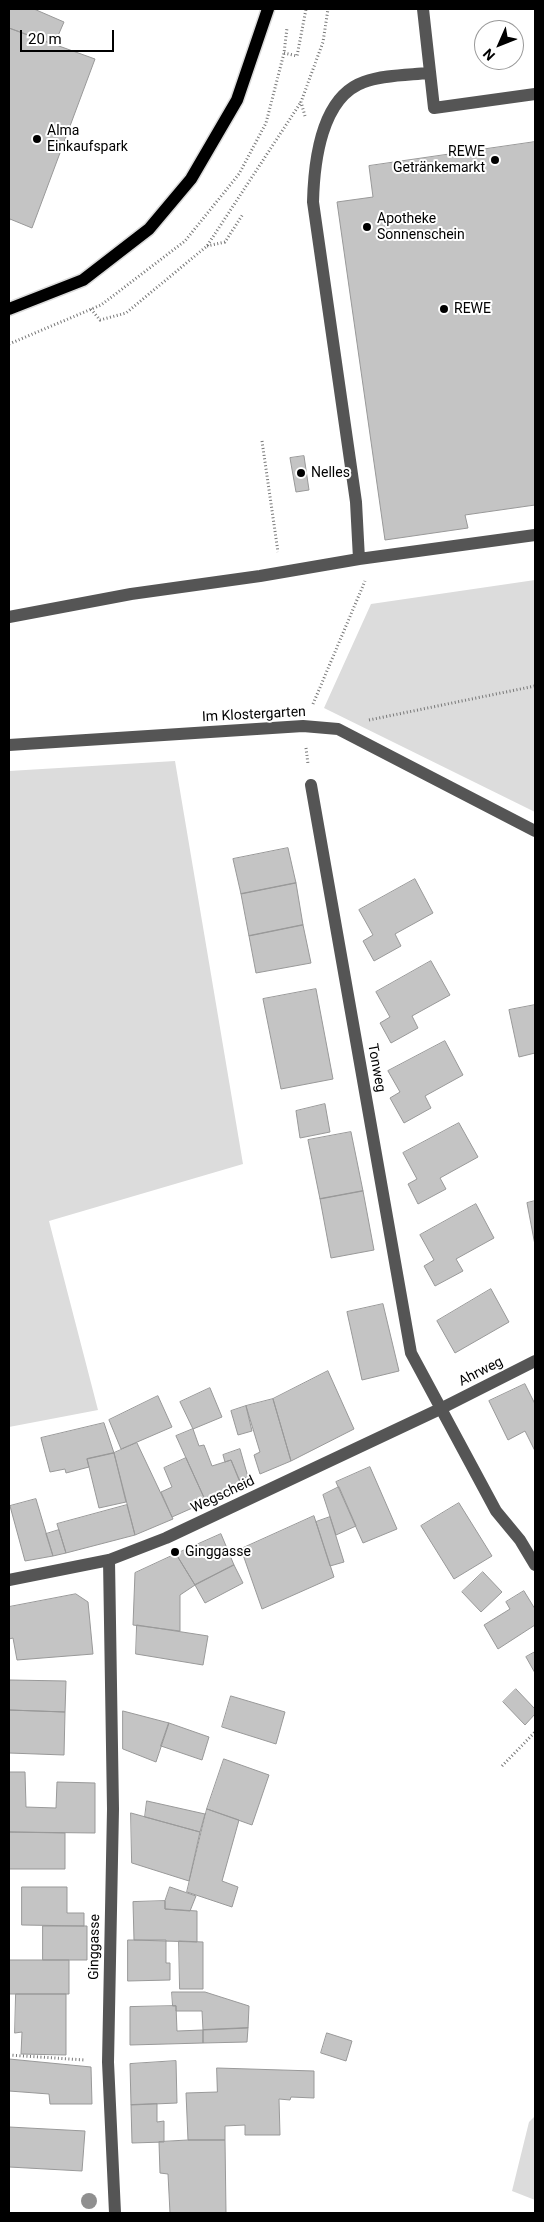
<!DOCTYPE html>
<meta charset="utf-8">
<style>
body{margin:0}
#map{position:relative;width:544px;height:2222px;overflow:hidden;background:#fff;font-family:Roboto,sans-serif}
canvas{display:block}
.frame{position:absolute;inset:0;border:10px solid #000;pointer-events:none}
.north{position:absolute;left:474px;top:20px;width:50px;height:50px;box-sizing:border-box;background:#fff;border:1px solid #999;border-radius:50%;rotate:226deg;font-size:14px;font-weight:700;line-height:20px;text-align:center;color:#000}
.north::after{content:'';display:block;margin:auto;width:18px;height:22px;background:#000;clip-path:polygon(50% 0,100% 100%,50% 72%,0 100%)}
.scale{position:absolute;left:20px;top:30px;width:94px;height:22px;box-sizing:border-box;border:2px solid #000;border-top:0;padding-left:6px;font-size:15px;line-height:18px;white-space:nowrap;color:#000;-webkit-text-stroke:4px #fff;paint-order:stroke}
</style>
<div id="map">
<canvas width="544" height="2222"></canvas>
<div class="frame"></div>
<div class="north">N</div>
<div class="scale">20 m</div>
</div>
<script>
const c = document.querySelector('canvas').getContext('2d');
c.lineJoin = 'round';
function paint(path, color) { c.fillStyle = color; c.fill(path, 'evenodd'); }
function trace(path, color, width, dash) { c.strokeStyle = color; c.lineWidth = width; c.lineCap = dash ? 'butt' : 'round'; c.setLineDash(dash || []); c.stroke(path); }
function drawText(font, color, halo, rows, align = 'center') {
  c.font = font + ' Roboto,sans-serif'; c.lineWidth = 4; c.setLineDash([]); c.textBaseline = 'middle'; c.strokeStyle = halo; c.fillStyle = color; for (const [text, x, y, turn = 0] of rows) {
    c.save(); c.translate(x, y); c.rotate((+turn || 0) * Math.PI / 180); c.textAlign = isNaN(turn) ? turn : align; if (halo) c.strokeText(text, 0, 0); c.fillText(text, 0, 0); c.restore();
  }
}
const green = new Path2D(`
 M535,580V812L324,708L371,604Z
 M175,761L243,1164L49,1221L98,1410L9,1427V771Z
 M535,2116V2200L512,2191L529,2122Z`);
const building = new Path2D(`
 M9,9H34L64,22L54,45L9,28Z
 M9,28L95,59L32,228L10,219L9,223Z
 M535,142V505L465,515L468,528L385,540L337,202L373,197L369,166Z
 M304,456L309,490L296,492L290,458Z
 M288,848L296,883L241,894L233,859Z
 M415,879L433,913L395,934L401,946L374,961L363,941L373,935L359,910Z
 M296,883L303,925L249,936L241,894Z
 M303,925L311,963L256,973L249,936Z
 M431,961L450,995L412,1016L418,1028L391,1043L380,1023L390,1017L376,992Z
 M316,989L333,1079L281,1089L263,999Z
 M535,1005V1053L519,1057L509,1010Z
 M445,1041L463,1075L425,1096L431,1108L404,1123L390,1098L400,1092L388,1071Z
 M325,1104L330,1132L300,1138L296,1111Z
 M459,1123L478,1157L440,1178L446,1189L418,1204L408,1184L417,1179L403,1153Z
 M351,1132L363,1191L320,1199L308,1140Z
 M363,1191L374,1250L331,1258L320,1199Z
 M535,1201V1245L527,1203Z
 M476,1204L494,1238L456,1259L463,1271L435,1286L424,1266L434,1260L420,1235Z
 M491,1289L509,1322L455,1353L437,1321Z
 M383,1304L399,1371L362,1380L347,1312Z
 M328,1371L354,1429L291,1461L273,1399Z
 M525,1384L535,1404V1451L525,1431L508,1440L489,1401Z
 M210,1388L222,1417L193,1429L180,1402Z
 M158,1396L172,1427L121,1449L109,1420Z
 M273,1399L291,1461L260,1474L254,1455L260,1452L246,1406Z
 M246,1406L252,1431L238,1435L231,1411Z
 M104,1423L114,1453L87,1459L89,1467L66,1473L65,1469L50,1472L41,1438Z
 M193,1429L199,1446L204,1445L212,1466L231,1460L242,1486L206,1502L176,1436Z
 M137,1443L173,1519L135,1535L114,1453Z
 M240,1449L248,1477L239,1480L231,1460L225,1462L223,1455Z
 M114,1453L126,1502L99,1508L87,1459Z
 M186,1458L206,1502L172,1517L161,1492L172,1487L164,1468Z
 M370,1467L397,1529L363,1543L336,1482Z
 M339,1487L356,1526L336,1535L323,1495Z
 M36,1499L53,1556L25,1561L10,1506Z
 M459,1503L492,1556L454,1579L421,1526Z
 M127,1505L135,1535L66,1553L57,1524Z
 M314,1516L334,1577L262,1609L241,1549Z
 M330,1517L344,1562L330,1566L316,1522Z
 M59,1530L66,1553L53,1556L46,1534Z
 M221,1534L234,1565L195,1585L176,1554Z
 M176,1554L195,1585L180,1595V1631L133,1625L135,1573Z
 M234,1565L243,1583L205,1603L195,1585Z
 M483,1572L502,1592L481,1612L462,1592Z
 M524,1591L535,1609V1625L498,1649L484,1625L510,1609L506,1602Z
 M76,1594L88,1602L93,1654L17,1660L13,1638L9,1639V1607Z
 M137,1625L208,1636L203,1665L136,1654Z
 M535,1652V1673L526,1657Z
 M10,1680L66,1681L65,1712L9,1710Z
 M516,1689L535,1709V1714L525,1725L503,1702Z
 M231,1696L285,1712L276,1744L222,1727Z
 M9,1710L65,1712L64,1755L9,1753Z
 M123,1711L169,1723L156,1762L123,1749Z
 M169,1723L209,1737L202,1760L161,1746Z
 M224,1759L269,1775L252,1825L207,1809Z
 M9,1772H25L26,1807L56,1808L57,1782L95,1783V1833L9,1832Z
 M147,1801L205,1814L200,1832L145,1817Z
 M207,1809L239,1820L222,1881L238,1887L232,1907L187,1892Z
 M131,1813L200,1832L189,1881L132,1863Z
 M9,1832L65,1833V1869H9Z
 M22,1887H67V1913H84V1926L22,1925Z
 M170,1887L196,1896L190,1911L165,1909V1901Z
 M165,1901V1909L197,1911V1942L134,1940L133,1902Z
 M43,1926H87V1960H43Z
 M128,1940H166V1963H170V1980L128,1981Z
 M179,1941L203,1942V1989H180Z
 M9,1960H69V1994H9Z
 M172,1992H205L249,2006L248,2028L203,2030L202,2011H176V2006H173Z
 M16,1994H66V2055L21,2054L22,2032L15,2033Z
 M176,2006L177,2031L203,2030V2043L130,2045V2007Z
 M248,2028L247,2042L203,2043V2030Z
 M327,2033L352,2041L346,2061L321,2053Z
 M9,2059L91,2067L92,2104H50L49,2094L9,2091Z
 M176,2061L177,2103L131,2105L130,2064Z
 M217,2068L314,2071V2098L291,2097L290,2100L279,2099L280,2135H245V2125L225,2126V2140H188L186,2093L217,2092Z
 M157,2104V2122L164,2121V2142L132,2143L131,2105Z
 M9,2127L85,2131L82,2171L9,2167Z
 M188,2140H225L226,2213H170L168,2174L160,2173L159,2142Z`);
const path = new Path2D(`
 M284,53L297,56L306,9
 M305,116L301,102L323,42L328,9
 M207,246L225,242L243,214
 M91,309L100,320L126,313L207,246L301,102
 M9,344L101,305L185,241L239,174L266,123L284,53L287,28
 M262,441L278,552
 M313,704L365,581
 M369,720L535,686
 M306,748L308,764
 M502,1766L535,1732
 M9,2055L85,2060`);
const minor = new Path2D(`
 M423,9L434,108L535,94
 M359,559L356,502L313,202C314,163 321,97 364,82C383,75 408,75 428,73
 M9,617L131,594L260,576L359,559L535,535
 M9,745L303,726L338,729L535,831
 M311,785L411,1353L496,1511L520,1540L535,1565
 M109,1560L113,1809L108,2062L115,2213
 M9,1580L109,1560L166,1538L440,1409L535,1361`);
const major = new Path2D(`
 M9,309L83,280L149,229L191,179L237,100L268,9`);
const trees = [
 [89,2201]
];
const markers = [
 [37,139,5,"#000"],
 [495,160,5,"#000"],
 [367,227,5,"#000"],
 [444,309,5,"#000"],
 [301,473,5,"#000"],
 [175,1552,5,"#000"]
];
const poiNames = [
 ["Alma",47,131],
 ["Einkaufspark",47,147],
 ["REWE",485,152,"right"],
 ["Getränkemarkt",485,168,"right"],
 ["Apotheke",377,219],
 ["Sonnenschein",377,235],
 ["REWE",454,309],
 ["Nelles",311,473],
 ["Ginggasse",185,1552]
];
const streetNames = [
 ["Im Klostergarten",254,715,-3],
 ["Tonweg",376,1068,80],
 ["Ahrweg",481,1372,-27],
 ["Wegscheid",223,1495,-25],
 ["Ginggasse",95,1947,-89]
];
paint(green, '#dcdcdc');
paint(building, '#c4c4c4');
trace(building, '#999', 1);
trace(major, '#dbdbdb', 15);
trace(path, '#777', 3, [1, 2.5]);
trace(minor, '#555', 12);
trace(major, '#000', 12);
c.fillStyle = '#8f8f8f';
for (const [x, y] of trees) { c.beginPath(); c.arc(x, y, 8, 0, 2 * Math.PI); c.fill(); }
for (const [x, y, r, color] of markers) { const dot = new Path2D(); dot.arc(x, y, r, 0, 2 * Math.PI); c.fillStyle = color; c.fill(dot); trace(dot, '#fff', 2); }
drawText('14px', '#000', '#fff', poiNames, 'left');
drawText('14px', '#000', '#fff', streetNames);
</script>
